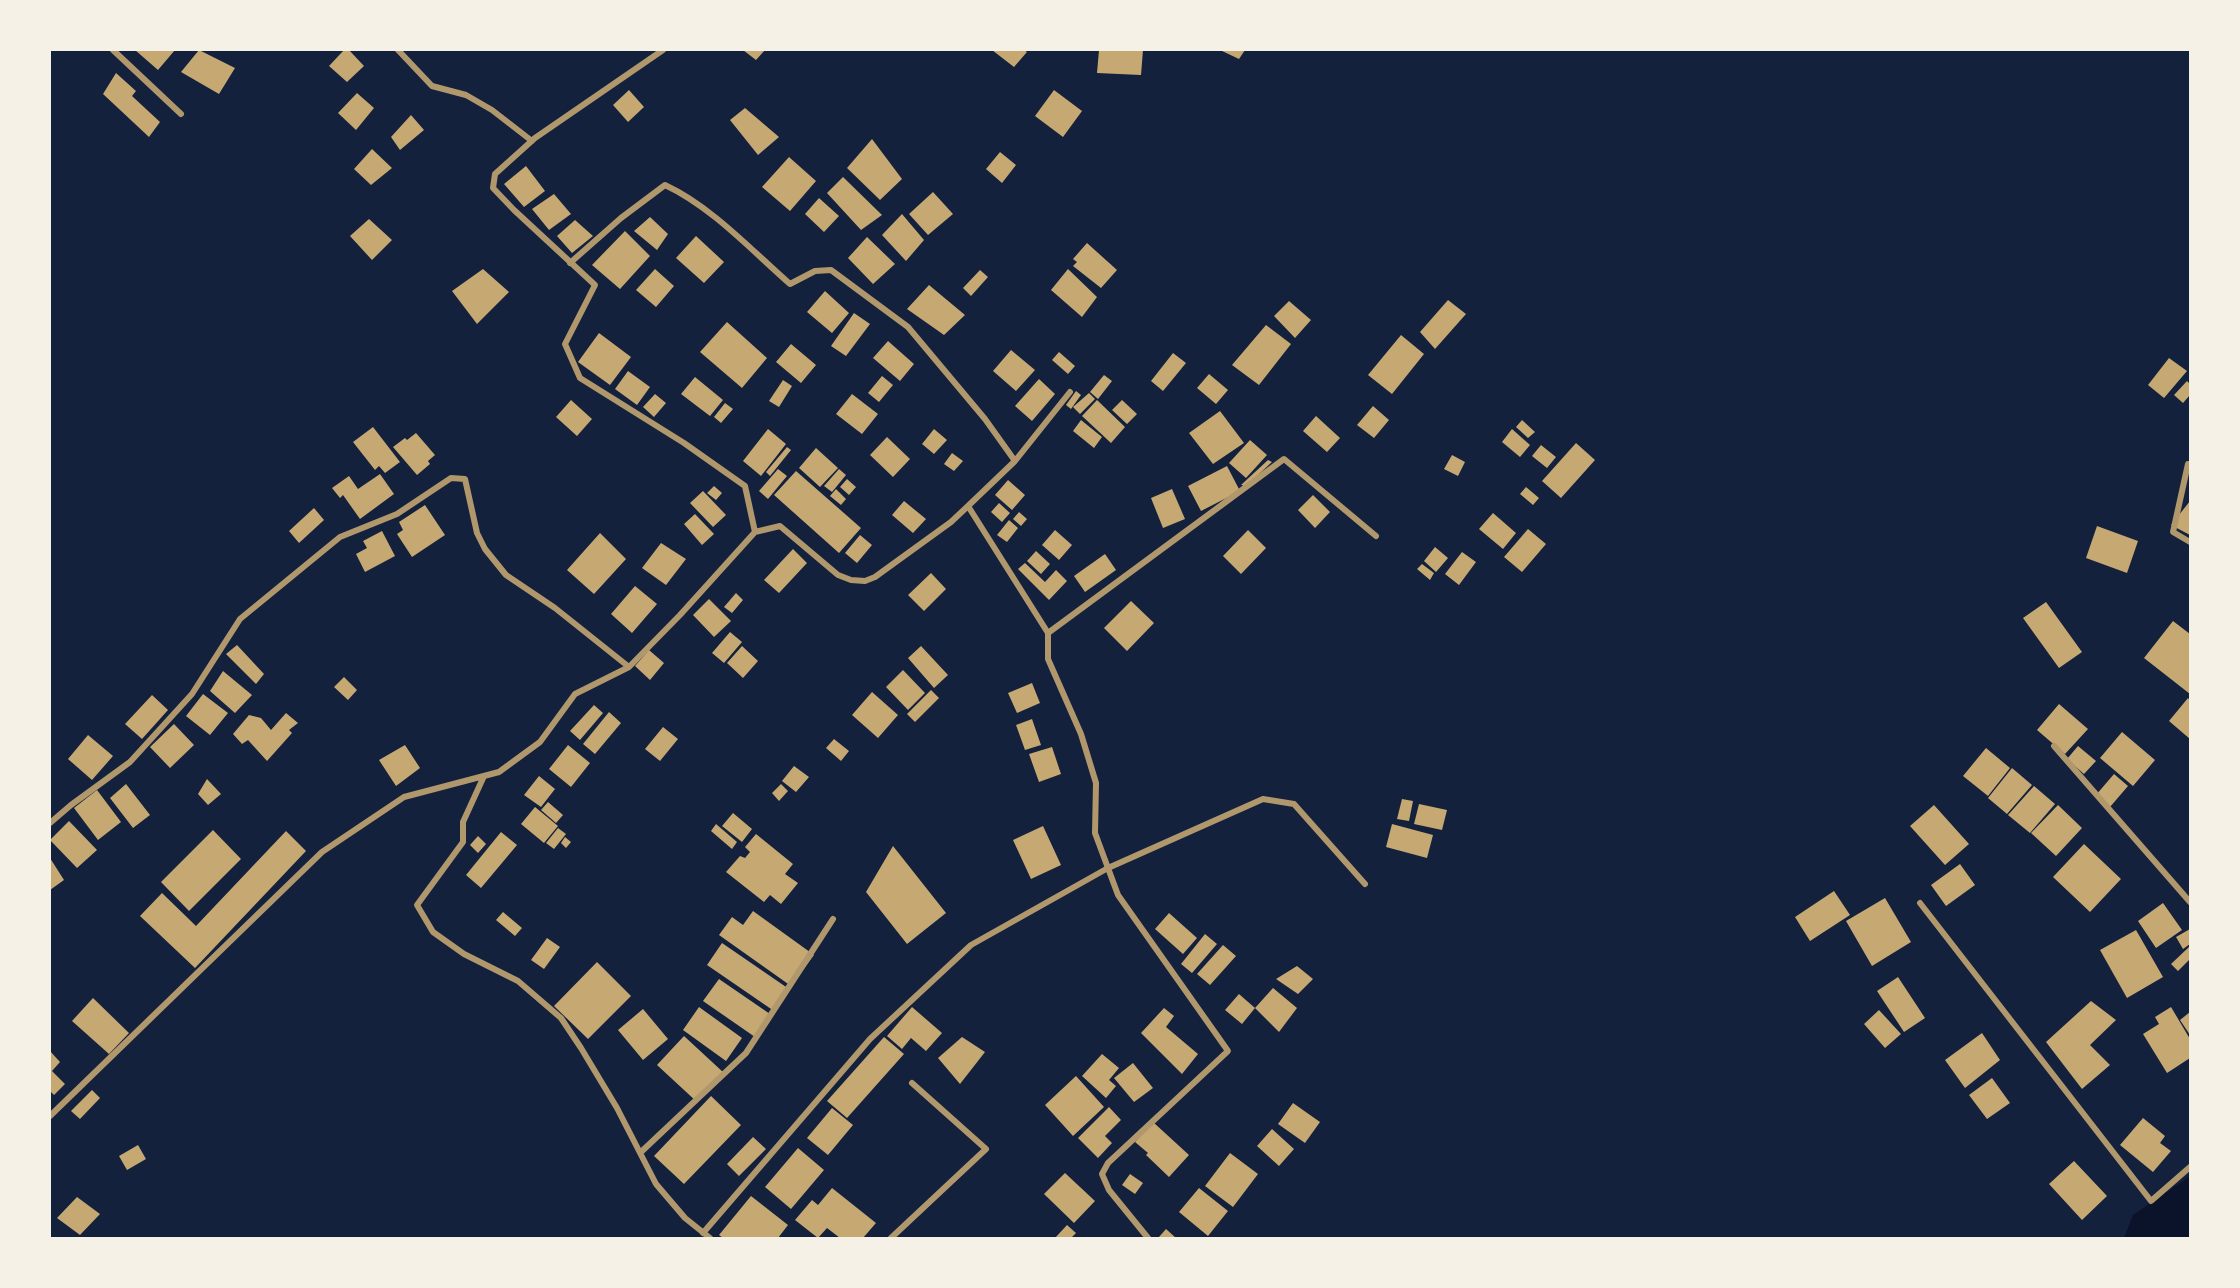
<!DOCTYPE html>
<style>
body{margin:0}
#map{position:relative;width:2240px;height:1288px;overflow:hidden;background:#14213d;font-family:Rubik,sans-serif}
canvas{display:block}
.frame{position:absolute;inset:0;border:51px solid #f6f1e7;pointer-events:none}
</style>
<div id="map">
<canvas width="2240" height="1288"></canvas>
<div class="frame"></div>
</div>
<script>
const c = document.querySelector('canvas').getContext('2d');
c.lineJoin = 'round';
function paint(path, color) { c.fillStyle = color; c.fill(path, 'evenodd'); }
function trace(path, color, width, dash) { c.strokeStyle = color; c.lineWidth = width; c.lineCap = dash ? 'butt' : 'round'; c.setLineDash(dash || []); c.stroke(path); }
const water = new Path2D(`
 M2190,1176V1238H2124L2133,1215Z`);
const building = new Path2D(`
 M135,50H175L158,70Z
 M199,50L235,68L219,94L181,72Z
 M344,50H349L364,66L347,82L329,66Z
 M743,50H765L756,60Z
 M992,50H1024L1027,52L1014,67Z
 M1099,50H1143L1141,75L1097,73Z
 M1220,50H1245L1239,59Z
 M116,73L136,91L132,96L160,122L149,137L103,94Z
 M629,90L644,107L628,122L613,105Z
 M1054,90L1082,111L1063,137L1035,116Z
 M357,93L374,108L356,130L338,113Z
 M745,108L779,137L758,155L730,120Z
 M411,115L424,130L400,150L391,137Z
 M872,139L902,179L880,200L847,168Z
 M372,149L392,168L371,185L354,169Z
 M1000,152L1016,165L1002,183L986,169Z
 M789,157L816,181L790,211L762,187Z
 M526,166L545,191L524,207L504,184Z
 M843,177L882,215L861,230L827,193Z
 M933,192L953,214L928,235L909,214Z
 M554,194L571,214L549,230L532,209Z
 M819,198L839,216L824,232L805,214Z
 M902,214L924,240L906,261L882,235Z
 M650,217L668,234L657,250L634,231Z
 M369,219L392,240L372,260L350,236Z
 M575,220L593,236L572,253L557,236Z
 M625,231L650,256L620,289L592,265Z
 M696,236L724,262L704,283L676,258Z
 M867,237L895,264L873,284L848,258Z
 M1087,243L1117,270L1101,288L1073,266L1077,262L1073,259Z
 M483,269L509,292L477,324L452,291Z
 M655,269L674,286L656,307L636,290Z
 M1068,269L1097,297L1082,317L1051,290Z
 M980,270L988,277L971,296L963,288Z
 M929,285L965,315L944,335L907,309Z
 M825,291L849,313L832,333L807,312Z
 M1448,300L1466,314L1435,349L1420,332Z
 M1289,301L1311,320L1295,338L1274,316Z
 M854,313L870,324L846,356L831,346Z
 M727,322L767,358L742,388L700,352Z
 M1266,325L1291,344L1259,385L1232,365Z
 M599,333L631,357L610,385L578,362Z
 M1401,335L1424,354L1392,394L1368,375Z
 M888,341L914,364L900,381L873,358Z
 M791,344L816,365L801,383L776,362Z
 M1011,350L1035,370L1016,391L993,371Z
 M1059,352L1075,366L1068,374L1052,360Z
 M1173,353L1186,363L1163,391L1151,381Z
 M2169,358L2187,371L2164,398L2148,385Z
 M628,371L650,387L637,405L615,389Z
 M1209,374L1228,390L1216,404L1197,388Z
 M1104,375L1112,381L1098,399L1090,392Z
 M882,376L893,385L879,402L868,393Z
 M695,377L723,400L710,416L681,394Z
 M1039,379L1055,394L1032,421L1015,406Z
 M783,380L792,386L779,407L769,401Z
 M2187,381L2190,384V395L2183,403L2174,395Z
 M1076,391L1081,395L1071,409L1066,405Z
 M1089,393L1095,399L1080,414L1073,407Z
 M655,394L666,403L654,417L643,407Z
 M852,394L878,414L862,434L836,414Z
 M571,400L592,419L577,436L556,417Z
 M1097,400L1125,427L1111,443L1082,416Z
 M1122,400L1137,414L1127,424L1112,410Z
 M725,403L733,409L721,423L714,417Z
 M1373,406L1389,420L1374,438L1357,425Z
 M1220,411L1244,443L1213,464L1189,433Z
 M1316,416L1340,438L1327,452L1303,431Z
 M1081,420L1102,437L1094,448L1073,431Z
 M1522,420L1535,432L1528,438L1516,427Z
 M373,427L400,462L385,473L379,466L375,470L353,442Z
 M768,429L786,444L761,476L743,461Z
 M934,429L947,440L934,454L922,444Z
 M1512,429L1530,445L1520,457L1502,442Z
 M416,433L435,455L428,461L430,464L417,475L393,447L405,438L407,440Z
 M887,437L910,459L893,477L870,455Z
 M1250,440L1267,455L1246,478L1229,463Z
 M1576,443L1595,460L1561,498L1542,481Z
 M1541,445L1556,457L1547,468L1532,456Z
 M787,447L791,450L770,476L766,472Z
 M816,448L838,468L820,487L799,468Z
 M952,453L963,461L954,471L944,464Z
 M1452,455L1465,462L1458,476L1444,469Z
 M1268,460L1272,462L1246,486L1241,485Z
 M1227,466L1240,491L1201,511L1188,486Z
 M778,469L787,476L768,499L759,491Z
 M839,469L846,475L832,492L824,486Z
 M796,471L861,528L839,553L774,495Z
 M380,474L394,494L360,519L343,495L340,498L332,488L349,476L358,489Z
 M847,479L856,487L849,495L840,487Z
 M1008,480L1025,495L1012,510L995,495Z
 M714,486L722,493L716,500L707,493Z
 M1526,487L1539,498L1533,505L1520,494Z
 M836,489L846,499L841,505L830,496Z
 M1172,489L1185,519L1163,528L1151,498Z
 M703,491L726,515L713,527L690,503Z
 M1313,495L1330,512L1315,528L1298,510Z
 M904,501L926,519L913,533L892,515Z
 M2190,501V535L2171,525Z
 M999,503L1010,513L1002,522L991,512Z
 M425,505L445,535L412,557L397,534L403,530L399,522Z
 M314,508L324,520L299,543L289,531Z
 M1019,512L1027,519L1021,526L1013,519Z
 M1493,513L1516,533L1503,549L1479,529Z
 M695,514L714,534L702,545L684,524Z
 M1009,520L1018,528L1007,542L997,535Z
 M2097,526L2138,541L2127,573L2086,558Z
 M1528,529L1546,544L1522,572L1504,557Z
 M1055,530L1072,545L1059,560L1042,545Z
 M1248,530L1266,548L1241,574L1223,556Z
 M382,531L395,556L365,572L356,554L367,548L363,541Z
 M600,533L626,559L594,594L567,570Z
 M860,535L872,545L857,563L845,553Z
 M661,543L686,559L666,585L642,568Z
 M1435,547L1448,558L1436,572L1424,561Z
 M793,549L807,563L779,593L764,580Z
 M1036,551L1050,564L1041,574L1027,561Z
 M1462,552L1476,562L1459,585L1445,574Z
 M1105,554L1116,570L1085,592L1074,576Z
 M1025,563L1045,582L1056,570L1067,581L1049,600L1018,569Z
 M1422,564L1434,573L1430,580L1417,569Z
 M931,573L946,589L924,611L908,595Z
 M635,586L657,604L632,633L611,614Z
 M736,593L743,600L732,613L724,607Z
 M709,599L731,621L714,637L693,615Z
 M1131,601L1154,623L1127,651L1104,628Z
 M2046,602L2082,652L2059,668L2023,618Z
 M2173,621L2190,634V694L2144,658Z
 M730,632L742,642L724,663L712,653Z
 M237,645L264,674L256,684L226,654Z
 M742,646L758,661L743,678L727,663Z
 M921,646L948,675L934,688L908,658Z
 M649,650L664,663L650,680L635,666Z
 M903,670L925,693L908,710L886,687Z
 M223,671L252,695L235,713L210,691Z
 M344,677L357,690L348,700L334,687Z
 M1032,683L1040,703L1017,713L1008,693Z
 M931,690L939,698L915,722L907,714Z
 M872,692L898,715L878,738L852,715Z
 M203,694L228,713L210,735L186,716Z
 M152,695L168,710L142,739L125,724Z
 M2188,698L2190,701V739L2169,721Z
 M2059,704L2088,729L2065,754L2037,730Z
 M594,705L603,713L580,740L570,731Z
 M609,712L621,723L595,754L583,744Z
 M286,713L298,723L289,730L292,733L267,761L248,740L242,744L233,734L249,715L261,718L271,730Z
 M1032,719L1041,745L1025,750L1016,725Z
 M174,724L194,745L170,768L150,747Z
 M663,727L678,739L660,761L645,749Z
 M2122,732L2155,760L2133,786L2100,758Z
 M88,735L113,756L92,780L68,759Z
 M834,739L849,751L841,761L826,748Z
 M405,745L420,768L396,786L379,760Z
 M568,745L590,763L571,787L549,769Z
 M2078,746L2096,761L2084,774L2067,759Z
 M1052,747L1061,774L1039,782L1029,754Z
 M1986,748L2010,768L1988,796L1963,776Z
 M794,766L809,777L796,792L782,781Z
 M2012,768L2032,785L2007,814L1988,798Z
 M2114,774L2128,786L2110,807L2096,795Z
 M539,776L555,789L541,807L524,795Z
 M207,779L221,794L208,805L198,794Z
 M126,784L150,815L133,828L110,798Z
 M781,784L788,791L779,801L772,793Z
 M2034,786L2055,804L2030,833L2008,815Z
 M97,790L121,822L98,840L74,808Z
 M1402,799L1413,801L1409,821L1397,819Z
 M548,802L563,815L556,823L541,810Z
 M1419,804L1447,810L1442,830L1414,824Z
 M1934,805L1969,844L1945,865L1910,826Z
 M2058,805L2082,828L2056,856L2031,833Z
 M535,807L558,826L544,843L521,824Z
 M733,813L752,829L742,842L722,826Z
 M69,821L97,850L77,868L50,840Z
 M716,824L737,842L732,849L711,831Z
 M1392,824L1433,835L1427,858L1386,847Z
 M1043,826L1061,865L1031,879L1013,840Z
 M558,828L566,834L554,849L546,843Z
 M213,830L241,859L189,911L161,882Z
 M286,831L306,851L195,968L140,916L162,893L196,926Z
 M501,832L517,845L481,888L466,875Z
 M756,834L793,864L785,874L798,883L781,904L770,895L764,902L726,872L740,856L745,858L750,852L745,847Z
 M478,836L486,844L478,853L470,845Z
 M565,837L571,842L566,848L561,843Z
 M2084,844L2121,879L2090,912L2053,877Z
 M893,846L946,913L907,944L866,892Z
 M50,858L64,880L50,890Z
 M1960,864L1975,885L1946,906L1931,885Z
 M1834,891L1850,915L1810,941L1795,917Z
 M1885,898L1911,942L1872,966L1846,921Z
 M2163,903L2182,930L2156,948L2138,921Z
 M753,911L814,955L791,986L719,935L732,917L743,925Z
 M503,912L522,928L515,936L496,920Z
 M1169,913L1197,938L1183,954L1155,929Z
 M2190,929V944L2183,949L2176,937Z
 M2136,930L2163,977L2127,998L2100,950Z
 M1205,934L1217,944L1192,973L1181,964Z
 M547,938L560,947L544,969L531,960Z
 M722,943L789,989L774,1011L707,965Z
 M1223,945L1236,956L1210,985L1197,974Z
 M2189,947L2190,959L2178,971L2171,964Z
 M597,962L631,996L588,1039L554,1006Z
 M1297,966L1313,979L1298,994L1276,979Z
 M1898,977L1925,1018L1904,1032L1877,991Z
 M719,979L770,1014L755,1037L703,1001Z
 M1273,988L1297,1008L1279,1032L1255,1008L1242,1024L1225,1010L1239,994L1255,1008Z
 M93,998L129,1033L109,1054L72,1021Z
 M2091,1001L2116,1020L2090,1045L2110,1065L2082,1089L2046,1042Z
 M699,1007L742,1038L726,1061L683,1030Z
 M912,1007L942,1033L926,1051L911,1038L902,1049L887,1036Z
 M2171,1007L2190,1039V1058L2167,1073L2143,1034L2159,1024L2155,1017Z
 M1164,1008L1174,1016L1166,1027L1198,1054L1182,1074L1141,1033Z
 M643,1009L668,1039L643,1060L618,1030Z
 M1879,1010L1901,1034L1885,1048L1864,1024Z
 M2190,1012V1035L2180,1020Z
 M1982,1033L2000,1060L1965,1088L1945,1060Z
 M684,1036L724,1073L697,1102L657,1065Z
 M884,1037L904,1054L847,1118L827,1101Z
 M962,1037L985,1052L960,1084L938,1058Z
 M50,1051L60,1062L52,1071L65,1084L54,1095L50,1091Z
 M1102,1054L1119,1068L1109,1080L1116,1086L1106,1098L1082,1076Z
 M1133,1063L1153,1088L1134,1102L1114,1078Z
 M1076,1076L1104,1107L1073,1136L1045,1105Z
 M1992,1078L2010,1103L1987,1119L1969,1095Z
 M92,1090L100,1098L80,1119L71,1111Z
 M711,1096L741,1125L684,1184L654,1156Z
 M1293,1103L1320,1122L1305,1143L1278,1124Z
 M1109,1107L1121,1120L1105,1136L1112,1143L1098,1158L1078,1138Z
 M832,1108L853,1125L828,1155L807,1138Z
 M2143,1118L2165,1136L2160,1143L2171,1151L2153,1172L2120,1145Z
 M1153,1122L1189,1155L1169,1177L1146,1155L1148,1153L1135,1142Z
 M1272,1129L1294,1149L1279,1166L1257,1146Z
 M753,1137L766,1149L739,1176L727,1164Z
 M138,1145L146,1159L127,1170L119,1156Z
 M798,1148L824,1170L791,1209L765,1187Z
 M1230,1153L1258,1174L1233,1207L1205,1186Z
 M2074,1161L2107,1196L2082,1220L2049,1184Z
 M1065,1173L1095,1201L1074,1223L1044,1194Z
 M1130,1174L1143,1183L1135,1194L1122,1185Z
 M832,1188L876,1223L863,1238H840L827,1228L818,1238L795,1220L812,1200L818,1205Z
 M1199,1188L1228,1211L1208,1236L1179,1212Z
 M751,1196L788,1225L778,1238H723L719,1235Z
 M77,1197L100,1214L80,1235L57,1218Z
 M1067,1225L1076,1233L1071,1238H1055Z
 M1166,1229L1176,1238H1161L1159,1237Z`);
const minor = new Path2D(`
 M113,50L181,114
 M398,50L432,86L466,95L492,110L532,141
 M570,263L621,218L665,185C712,207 751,250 790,284L815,271L831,270L908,327L985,419L1015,461L968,506L1048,633L1284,459L1376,536
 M1015,461L1070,392
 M2188,464L2173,532L2190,542
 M755,532L780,526L838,575L851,580L865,581L875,577L951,522L968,506
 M1048,633V659L1081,734L1096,783L1095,833L1118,895L1228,1051L1108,1163L1102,1174L1109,1190L1148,1238
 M2054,746L2190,902
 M484,776L463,822V842L417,905L433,932L464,954L518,981L561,1018L581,1048L617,1108L656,1184L685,1218L710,1238
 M50,823L71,805L130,762L192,694L240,619L340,537L397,514L451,478L465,479L477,533L485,549L506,575L555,608L629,667
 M1920,903L2151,1201L2190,1167
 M50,1116L322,852L404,797L499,772L540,742L575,694L629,667L680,615L755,532L745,486L684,443L580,378L565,344L595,285L514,210L493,188L495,174L535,138L663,50
 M641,1152L746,1053L833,919
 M703,1233L870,1039L971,945L1108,868L1263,799L1294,804L1365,884
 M891,1238L986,1149L912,1083`);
paint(water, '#0b132b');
paint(building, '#c6a872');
trace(minor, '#b1986c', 6);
</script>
